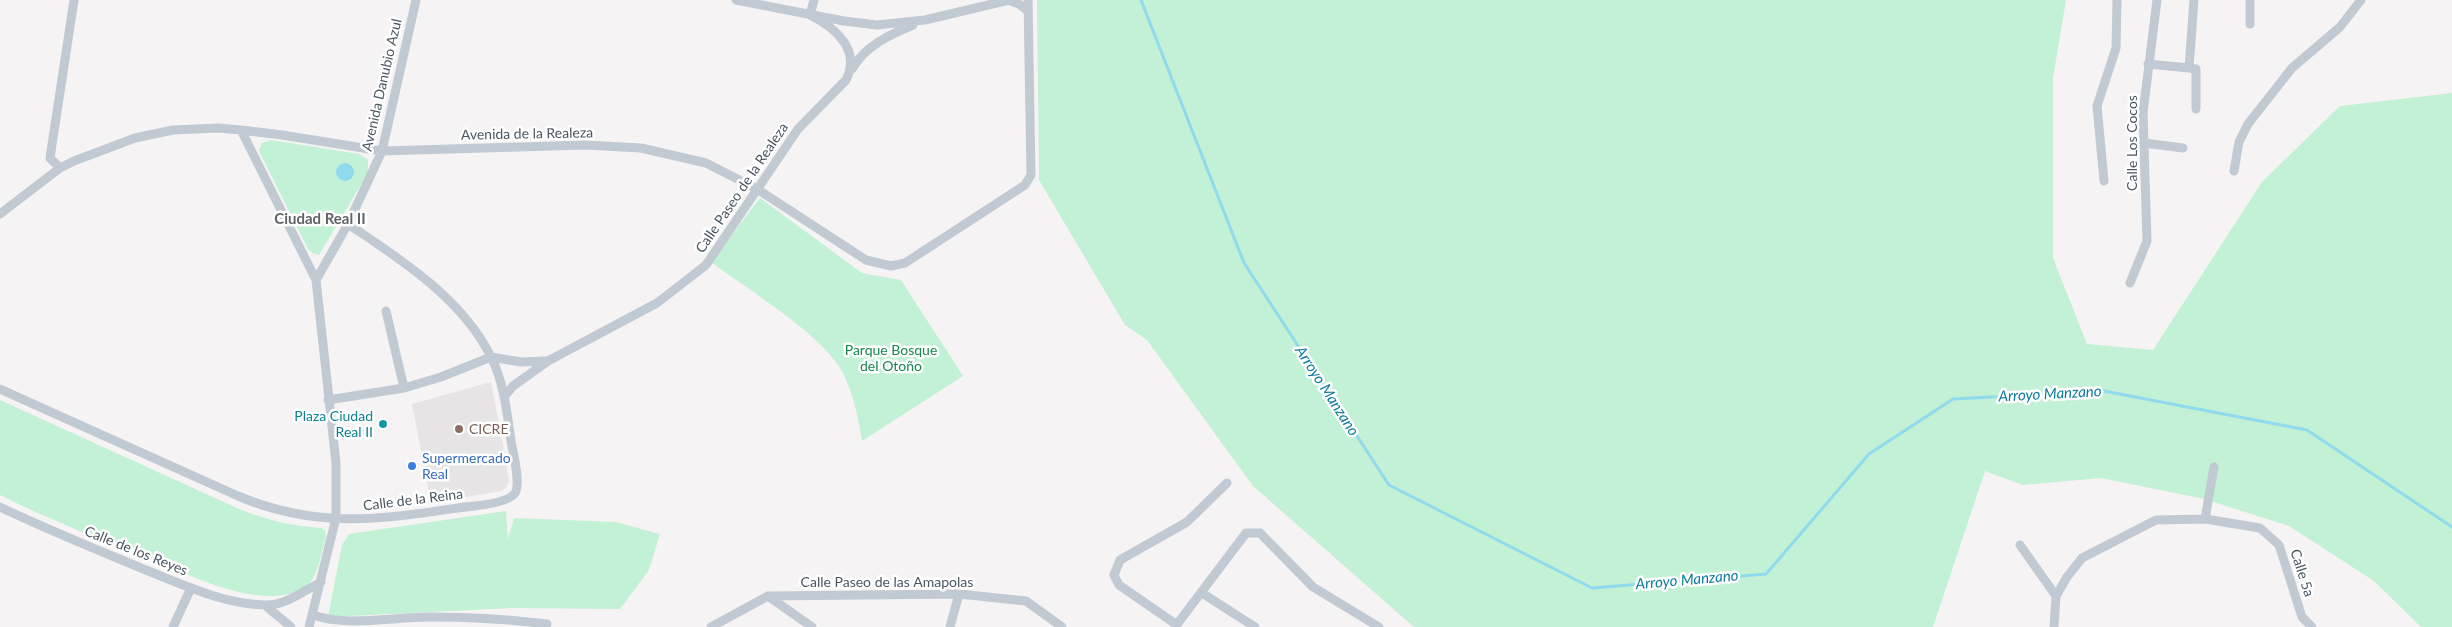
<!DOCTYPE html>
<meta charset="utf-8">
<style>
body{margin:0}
canvas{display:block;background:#f5f3f3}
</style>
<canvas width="2452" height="627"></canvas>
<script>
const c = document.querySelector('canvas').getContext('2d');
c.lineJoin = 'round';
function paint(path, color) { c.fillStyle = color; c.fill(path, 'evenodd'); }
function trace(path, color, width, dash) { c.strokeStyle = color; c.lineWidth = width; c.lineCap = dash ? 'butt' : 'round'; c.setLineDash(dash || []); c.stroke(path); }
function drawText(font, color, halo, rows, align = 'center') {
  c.font = font + ' Lato,sans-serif'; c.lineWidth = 5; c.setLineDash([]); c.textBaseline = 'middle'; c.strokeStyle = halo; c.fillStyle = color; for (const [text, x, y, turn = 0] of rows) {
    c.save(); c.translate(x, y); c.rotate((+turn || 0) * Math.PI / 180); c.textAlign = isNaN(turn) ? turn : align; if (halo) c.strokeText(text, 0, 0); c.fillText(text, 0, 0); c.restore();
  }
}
const education = new Path2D(`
 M491,382L505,455L509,481L506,488L501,491L431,503L412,404Z`);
const green = new Path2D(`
 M1037,0H2066L2053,78V258L2087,344L2153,350L2262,182L2340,106L2452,93V627H2421L2374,581L2289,526L2204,499L2101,478L2023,485L1985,471L1933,627H1414L1253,486L1147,340L1125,325L1039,180Z
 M271,140L359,154L368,160V173L319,255L312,253L308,249L261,155L259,150L262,143Z
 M760,198L862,273L901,280L963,376L862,441C858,417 853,389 840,368C817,331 747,289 711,262Z
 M0,400L239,509C266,520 292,526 321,528L325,530L326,537C321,552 319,575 307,586C298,593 282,596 271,596C231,596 190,575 154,561C102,540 50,520 0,495Z
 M506,511L508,539L514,518L615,522L660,534L649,570L620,609L512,608L328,617L342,545L349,534Z`);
const water = new Path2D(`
 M336 172a9 9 0 1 1 18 0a9 9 0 1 1-18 0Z`);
const stream = new Path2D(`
 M1141,0L1244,263L1389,485L1592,588L1766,574L1869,454L1953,399L2104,391L2307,430L2452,527`);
const street = new Path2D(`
 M736,0L844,21L877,25L925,20L1009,0
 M1008,0L1019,4L1028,11
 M2250,0V24
 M810,15L814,0
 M2148,64L2189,68L2194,0
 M2189,68L2196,69V109
 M852,69C865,46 889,35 913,25
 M241,130L316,280L336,463V518L309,627
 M2144,143L2183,148
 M60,168L50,158L74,0
 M2234,171L2239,142L2248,124L2292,68L2340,27L2361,0
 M2104,181L2097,106L2116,48L2117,0
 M0,214L60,168L74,161L135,138L173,130L218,128L241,130L282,135L382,151L586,145L641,148L706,163L757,189L866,260L891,266L905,263L1025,185L1031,175L1028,0
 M316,280L348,224L382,151L416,0
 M2130,283L2147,241L2143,113L2157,0
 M386,311L404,388
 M0,389L238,496C319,530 382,519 465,507C476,506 509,503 515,493C521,484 513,452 511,441C507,413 504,382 491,357C462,298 400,259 348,224
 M504,397L513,386L548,361L657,303L706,265L798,129L846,80C861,50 836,28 810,15
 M328,400L404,388L441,377L491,357L521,362L546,361
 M0,507C46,529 93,548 141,568C179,583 222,604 265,605C284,606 304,591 321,582
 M2205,519L2214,467
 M2020,545L2056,596
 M1202,593L1255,627
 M768,596L812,627
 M266,606L291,627
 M313,615C347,627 392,617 430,617C469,617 508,619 547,624
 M1177,625L1119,585L1114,575L1120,560L1187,522L1227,483
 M173,627L191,588
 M711,627L768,596L959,594L1026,601L1062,627
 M950,627L959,594
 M1175,627L1246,533H1260L1313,587L1379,627
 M2054,627L2056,596L2067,577L2082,558L2156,520L2205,519L2260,528L2279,545L2302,617L2312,627`);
const markers = [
 [383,424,5,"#0f9aa8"],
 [459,429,5,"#8d6e63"],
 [412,466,5,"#3f7fe0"]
];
const streetNames = [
 ["Avenida Danubio Azul",382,85,-77],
 ["Avenida de la Realeza",527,134,-1],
 ["Calle Los Cocos",2132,143,-90],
 ["Calle Paseo de la Realeza",742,188,-56],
 ["Calle de la Reina",413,500,-7],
 ["Calle de los Reyes",136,551,22],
 ["Calle 5a",2302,573,72],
 ["Calle Paseo de las Amapolas",887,582]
];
const parkNames = [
 ["Parque Bosque",891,350],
 ["del Otoño",891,366]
];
const cultureNames = [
 ["Plaza Ciudad",373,416],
 ["Real II",373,432]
];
const educationNames = [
 ["CICRE",469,429]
];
const shopNames = [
 ["Supermercado",422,458],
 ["Real",422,474]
];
const neighbourhoodNames = [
 ["Ciudad Real II",320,219]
];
const waterNames = [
 ["Arroyo Manzano",1327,391,57],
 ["Arroyo Manzano",2050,394,-3],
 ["Arroyo Manzano",1687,580,-5]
];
paint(education, '#e6e4e5');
paint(green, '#c3f1d5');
paint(water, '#90daee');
trace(stream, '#90daee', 3);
trace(street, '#c1cad2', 9);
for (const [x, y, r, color] of markers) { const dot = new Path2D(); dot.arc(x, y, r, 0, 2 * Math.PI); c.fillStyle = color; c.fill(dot); trace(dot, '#fff', 2); }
drawText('14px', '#4a5661', '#fff', streetNames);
drawText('14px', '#17864f', '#fff', parkNames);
drawText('14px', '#0d838f', '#fff', cultureNames, 'right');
drawText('14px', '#785e54', '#fff', educationNames, 'left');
drawText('14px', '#366cbe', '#fff', shopNames, 'left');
drawText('bold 15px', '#5f6368', '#fff', neighbourhoodNames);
drawText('italic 15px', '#0c7c9b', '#fff', waterNames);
</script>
